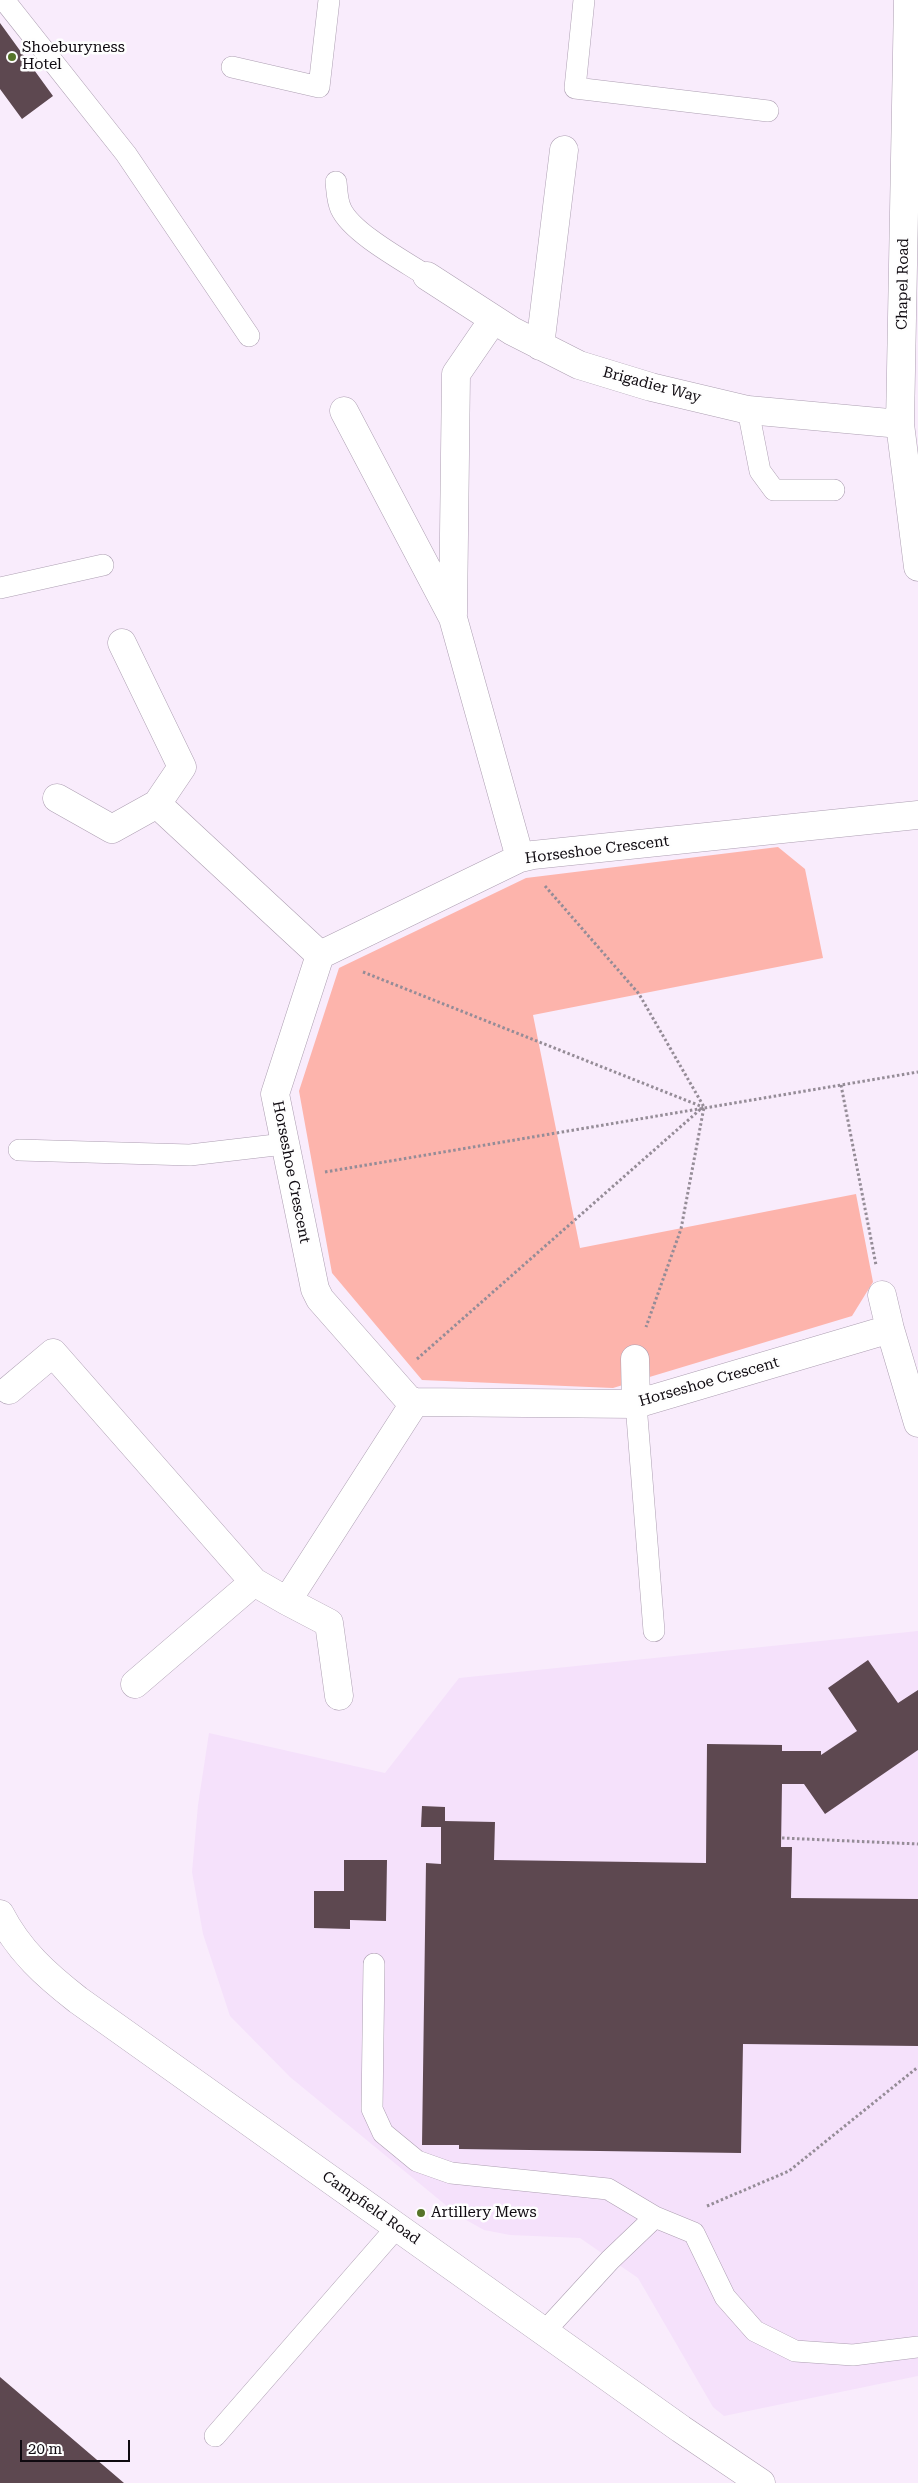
<!DOCTYPE html>
<style>
body{margin:0}
#map{position:relative;width:918px;height:2483px;overflow:hidden;background:#f9ecfc;font-family:"Roboto Serif",serif}
canvas{display:block}
.scale{position:absolute;left:20px;top:2440px;width:110px;height:22px;box-sizing:border-box;border:2px solid #0f0a10;border-top:0;padding-left:6px;font-size:15px;line-height:18px;white-space:nowrap;color:#0f0a10;-webkit-text-stroke:4px #fefefe;paint-order:stroke}
</style>
<div id="map">
<canvas width="918" height="2483"></canvas>
<div class="scale">20 m</div>
</div>
<script>
const c = document.querySelector('canvas').getContext('2d');
c.lineJoin = 'round';
function paint(path, color) { c.fillStyle = color; c.fill(path, 'evenodd'); }
function trace(path, color, width, dash) { c.strokeStyle = color; c.lineWidth = width; c.lineCap = dash ? 'butt' : 'round'; c.setLineDash(dash || []); c.stroke(path); }
function drawText(font, color, halo, rows, align = 'center') {
  c.font = font + ' "Roboto Serif",serif'; c.lineWidth = 5; c.setLineDash([]); c.textBaseline = 'middle'; c.strokeStyle = halo; c.fillStyle = color; for (const [text, x, y, turn = 0] of rows) {
    c.save(); c.translate(x, y); c.rotate((+turn || 0) * Math.PI / 180); c.textAlign = isNaN(turn) ? turn : align; if (halo) c.strokeText(text, 0, 0); c.fillText(text, 0, 0); c.restore();
  }
}
const built = new Path2D(`
 M918,1631V2376L724,2416L713,2407L638,2278L580,2238L510,2235L484,2230L459,2216L290,2077L230,2016L203,1934L192,1872L198,1805L209,1733L385,1773L459,1678Z`);
const green = new Path2D(`
 M778,847L805,869L823,958L533,1015L580,1248L856,1194L873,1282L852,1316L613,1388L422,1380L332,1273L299,1091L339,968L526,878Z`);
const building = new Path2D(`
 M0,23L53,96L22,119L0,89Z
 M868,1660L898,1703L918,1690V1750L825,1814L804,1784H782L781,1847H792L791,1898L918,1899V2046L743,2044L741,2153L459,2149V2145H422L426,1863L441,1864V1827H421L422,1806L445,1807V1821L495,1822L494,1860L706,1863L707,1744L782,1745V1751H821V1755L857,1731L828,1688Z
 M344,1860H387L386,1921L350,1920V1929L314,1928V1891H344Z
 M0,2377L124,2483H0Z`);
const path = new Path2D(`
 M545,886L639,994L704,1107L681,1229L646,1327
 M363,972L703,1107
 M841,1085L876,1265
 M325,1172L918,1072
 M417,1359L703,1107
 M782,1838L918,1844
 M707,2206L789,2171L918,2067`);
const lane = new Path2D(`
 M4,0L126,154L249,336
 M584,0L575,88L768,111
 M232,67L319,87L329,0
 M336,182C337,190 337,201 341,209C352,233 404,261 427,276
 M748,410L760,471L774,490H834
 M0,588L103,565
 M19,1150L190,1155L284,1144
 M636,1404L654,1631
 M374,1964L372,2109L383,2133L417,2161L451,2173L608,2189L655,2217
 M544,2332L610,2260L655,2217L694,2233L725,2297L755,2331L795,2351L853,2355L918,2347
 M215,2436L397,2227`);
const street = new Path2D(`
 M908,0L900,424L918,567
 M427,276L512,331L579,365L651,387L748,410L900,424
 M540,346L564,150
 M344,411L453,618L520,858
 M453,614L456,374L493,320
 M122,643L182,767L157,804
 M57,798L112,829L157,804L320,955
 M882,1295L890,1329L918,1423
 M890,1329L636,1404L415,1402L408,1399L320,1299L315,1289L275,1094L320,955L520,858L533,855L918,815
 M635,1359L636,1404
 M9,1390L53,1353L254,1582L287,1601
 M135,1684L254,1582
 M339,1696L329,1623L287,1601L415,1402`);
const secondary = new Path2D(`
 M0,1914C19,1951 46,1975 78,2000L681,2429L761,2483`);
const markers = [
 [12,57,5,"#567429"],
 [421,2213,5,"#567429"]
];
const poiNames = [
 ["Shoeburyness",22,48],
 ["Hotel",22,65],
 ["Artillery Mews",431,2213]
];
const streetNames = [
 ["Chapel Road",903,284,-89],
 ["Brigadier Way",652,385,15],
 ["Horseshoe Crescent",597,850,-7],
 ["Horseshoe Crescent",291,1172,79],
 ["Horseshoe Crescent",709,1382,-16],
 ["Campfield Road",371,2208,35]
];
paint(built, '#f5e1fb');
paint(green, '#fdb4ac');
paint(building, '#5d4850');
trace(lane, '#ad9fb2', 22);
trace(street, '#ad9fb2', 29);
trace(secondary, '#ad9fb2', 29);
trace(path, '#958c97', 3, [2.5, 2.5]);
trace(lane, '#fff', 21);
trace(street, '#fff', 28);
trace(secondary, '#fff', 28);
for (const [x, y, r, color] of markers) { const dot = new Path2D(); dot.arc(x, y, r, 0, 2 * Math.PI); c.fillStyle = color; c.fill(dot); trace(dot, '#fefefe', 2); }
drawText('15px', '#0f0a10', '#fefefe', poiNames, 'left');
drawText('15px', '#0f0a10', '#fefefe', streetNames);
</script>
